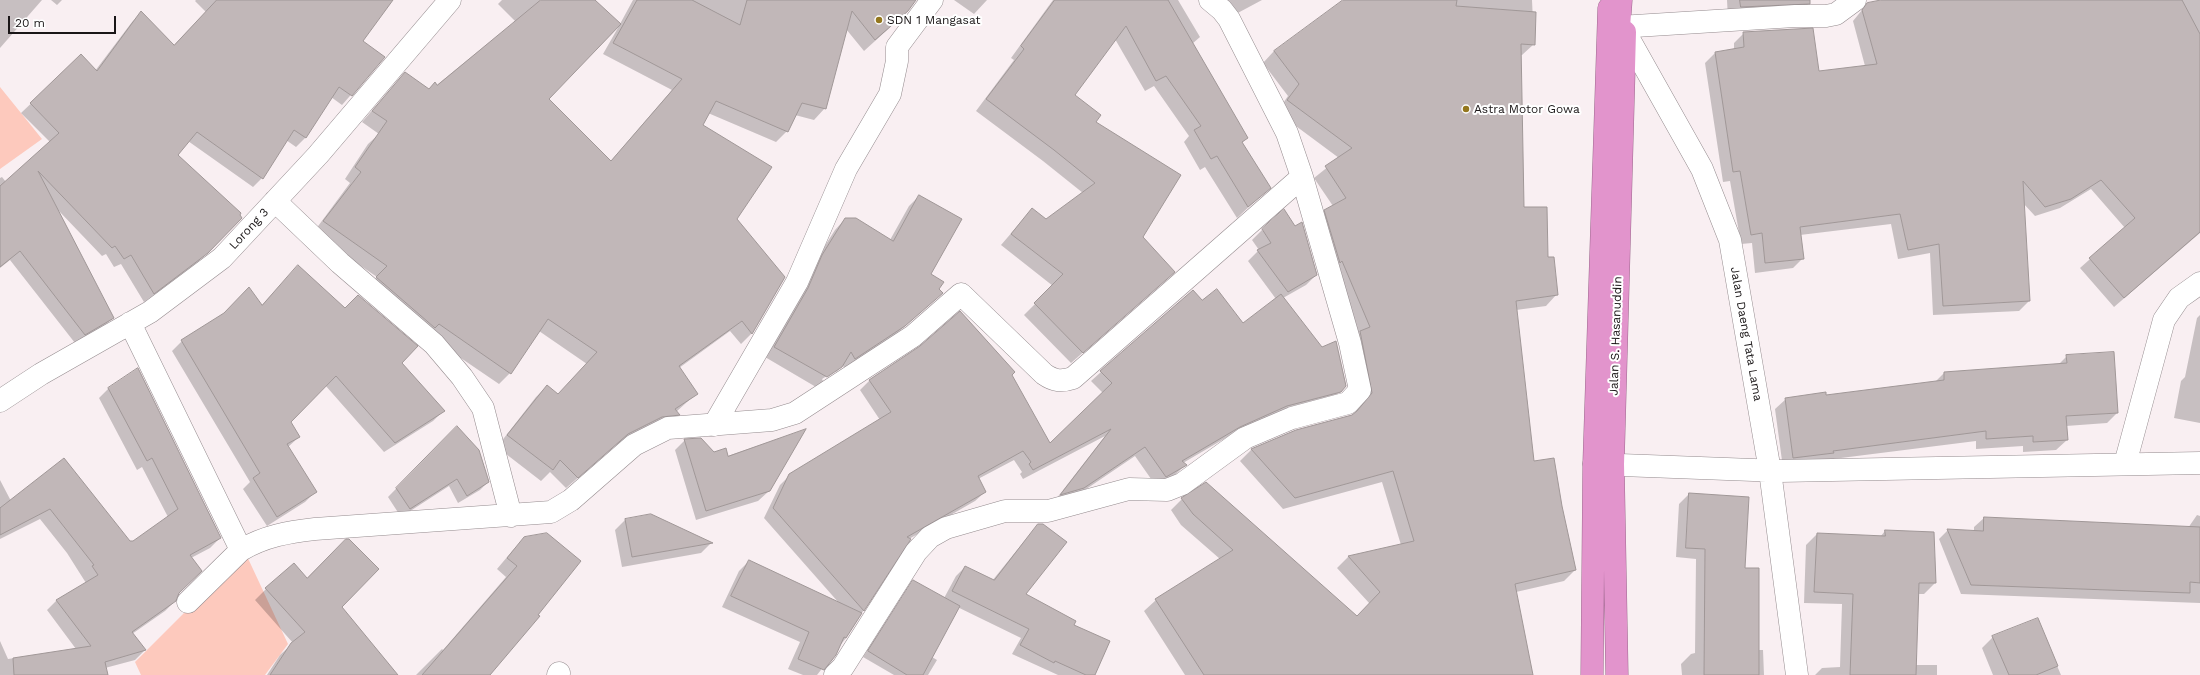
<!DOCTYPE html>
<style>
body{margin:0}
#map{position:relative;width:2200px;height:675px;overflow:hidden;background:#f9eff2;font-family:"Work Sans",sans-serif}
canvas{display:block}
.scale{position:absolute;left:8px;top:16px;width:108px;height:18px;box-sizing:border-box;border:2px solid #1a1617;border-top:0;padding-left:5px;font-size:12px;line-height:14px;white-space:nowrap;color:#1a1617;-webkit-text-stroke:3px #fff;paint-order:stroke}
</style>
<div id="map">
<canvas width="2200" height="675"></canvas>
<div class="scale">20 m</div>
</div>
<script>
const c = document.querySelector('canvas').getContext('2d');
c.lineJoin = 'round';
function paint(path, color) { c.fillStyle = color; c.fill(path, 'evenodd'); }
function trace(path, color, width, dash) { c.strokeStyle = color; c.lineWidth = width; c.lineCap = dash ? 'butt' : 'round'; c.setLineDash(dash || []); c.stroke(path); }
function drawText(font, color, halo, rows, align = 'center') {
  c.font = font + ' "Work Sans",sans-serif'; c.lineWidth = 4; c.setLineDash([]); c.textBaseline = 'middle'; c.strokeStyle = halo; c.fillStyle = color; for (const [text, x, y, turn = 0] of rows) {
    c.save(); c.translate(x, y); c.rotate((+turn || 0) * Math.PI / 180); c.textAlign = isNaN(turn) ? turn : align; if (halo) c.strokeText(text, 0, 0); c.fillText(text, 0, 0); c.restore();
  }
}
const green = new Path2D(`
 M0,87L42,139L0,169Z
 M245,552L288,644L265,675H141L135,662Z`);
const shadow = new Path2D(`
 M0,0H42L0,48Z
 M51,0H62L57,5Z
 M196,0H392L362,41L384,57L342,105L331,97L305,138L296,147L286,140L262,178L253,187L188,141L177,156L241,218L198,262L144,302L121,264L114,267L106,254L102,256L58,210L113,318L103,327L75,343L10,260L0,268V178L2,177L6,182L50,142L21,113L81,56L95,71L132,22L141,13L174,46L206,12L195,1Z
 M502,0H594L620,24L633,0H915L896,22L864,51L846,29L825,108L814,120L795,115L787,131L776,142L708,113L702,125L736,219L752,333L741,344L730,331L679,368L697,393L676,412L679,415L668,425L650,428L616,445L566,488L550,472L541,481L497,447L536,397L547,386L558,395L587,364L539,331L510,373L499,384L427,335L365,289L377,277L313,233L350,183L345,179L368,144L379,134L362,122L405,73L392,123L516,22L498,4ZM619,26L603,54L672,90L610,162L548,99Z
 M954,0H987L974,14Z
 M1053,0H1178L1200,37L1192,44L1247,138L1242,143L1270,187L1237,218L1205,167L1200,170L1184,142L1189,136L1154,86L1145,91L1115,39L1074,95L1095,122L1141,237L1163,282L1071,363L1024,315L1053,286L1001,245L1032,209L1046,220L1083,193L1043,161L976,111L1014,60L1011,58Z
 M1223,0H1262L1234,15Z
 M1345,0H1532L1534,44L1522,55H1520L1523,208L1547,258L1557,294L1546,306L1516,310L1533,462L1561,507L1575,570L1564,581L1516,592L1532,675H1185L1144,611L1156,600L1220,559L1181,525L1171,510L1182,499L1357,617L1370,604L1337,568L1348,557L1401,545L1382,482L1283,509L1240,461L1251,450L1296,431L1353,415L1361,405L1349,344L1314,222L1325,210L1333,206L1314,178L1339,158L1277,112L1288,96L1263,63L1274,51Z
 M1727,0H1809V3L1796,16L1728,19Z
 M1885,0H2200V233L2114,307L2080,268L2125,228L2091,189L2060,208L2035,216L2023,203L2029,301L2019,311L1933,315L1930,253L1898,259L1891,224L1800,235L1803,258L1793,268L1755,273L1752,243L1741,244L1730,181L1723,182L1705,63L1715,53L1734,50V43L1744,33L1818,72L1865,66L1853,21L1867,4Z
 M919,196L930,274L942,293L894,336L845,368L842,365L836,372V370L822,379L823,381L835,374L831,377L816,387L765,357L812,266L835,230L845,219L890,240L909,206Z
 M1262,230L1316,275L1306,285L1283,298L1345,386L1331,401L1229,436L1183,463L1185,465L1176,474L1156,486L1135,456L1073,498L1053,503L1105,436L1023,479L1020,474L1022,472L1014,460L978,479L985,492L975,501L909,539L846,638L817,675H803L788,669L800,642L722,607L739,571L749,561L839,603L764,518L780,485L790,475L880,420L860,390L870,380L1011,375L1050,445L1103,393L1091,381L1101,372L1202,301L1243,324L1276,299L1248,261L1259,250L1252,240Z
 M261,306L401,363L443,411L433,421L384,452L325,385L290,422L299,437L288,447L315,492L305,502L267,526L243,489L250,482L172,351L182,341Z
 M2200,315V423L2174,418L2181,381L2185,377L2197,318Z
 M2113,353L2117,413L2107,423L2066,426L2067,440L2056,450L2023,452V446L1976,449V441L1825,460L1783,468L1775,409L1786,399L1825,396L1934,383L1944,373L2058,365L2067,356Z
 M109,388L220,538L210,548L191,558L175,601L165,611L132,634L145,650L135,660L105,668L107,675H0V641L8,659L76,649L47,610L57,600L86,583L67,553L40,519L0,539V480L11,501L64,459L129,542H133L168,517L142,467L137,470L99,398Z
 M457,427L488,482L480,490L458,503L449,486L401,517L388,497Z
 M685,440L727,457L769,491L758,501L696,520L675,450Z
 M1689,494L1744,569L1758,650H1763L1764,675H1682L1681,664L1691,654L1695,653L1696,559L1676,557L1679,504Z
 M651,515L711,543L701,553L622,567L615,530L625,520Z
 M2197,515L2200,516V603L1961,594L1939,539L1948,530L1974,531V527L1984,518L2188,528Z
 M1038,524L1024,594L1073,625L1094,675H1058L1012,654L1021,638L943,600L956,576L965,567L992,581Z
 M1885,531L1935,583L1924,594H1918L1915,665H1937V675H1815L1822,668L1840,667L1842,604L1804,603L1806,545L1817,534L1880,537Z
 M547,534L487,675H416L442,649L443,650L506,577L497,569L513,550L525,538Z
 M307,580L341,607L396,675H267L280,655L293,643L255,600L266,589Z
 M913,581L932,657L937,660L928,675H894L863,657Z
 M2037,619L2061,675H1993L1982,648L1993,637Z`);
const building = new Path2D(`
 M217,0H393L363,41L385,57L352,96L339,87L306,138L294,130L263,179L197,132L178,155L241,213L240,215L242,218L208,253L154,294L131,255L124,259L115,246L112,248L38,171L114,318L85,335L20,251L0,267V186L59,133L30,103L81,54L97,71L141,11L174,45Z
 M541,0H595L621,24L549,99L611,161L682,79L613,43L637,0H692L740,25L747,0H916L908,11L875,40L852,11L826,109L802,103L788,132L716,101L703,125L772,167L737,219L785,277L752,334L742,321L679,366L698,394L675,409L680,415L662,417L628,434L578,478L560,460L553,470L507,435L547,385L558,394L597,352L548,319L511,374L439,324L435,328L376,277L387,266L323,221L361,172L355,167L387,121L372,111L405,72L429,89L435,82L437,85Z
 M1055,0H1168L1248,138L1242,142L1271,188L1248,207L1217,156L1211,159L1194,130L1201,126L1166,76L1156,81L1126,26L1075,95L1101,115L1096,122L1181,175L1143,237L1175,272L1083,353L1034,303L1063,274L1011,234L1032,208L1046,219L1095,183L1054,150L986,99L1024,49L1021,46Z
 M1343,0H1457L1456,6L1536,12L1535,45L1521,44L1524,207H1547L1548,257H1554L1558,295L1516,301L1534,461L1554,458L1562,506L1576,570L1515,584L1533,675H1204L1155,599L1233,550L1193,514L1181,498L1206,482L1357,616L1380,592L1348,556L1414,541L1393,471L1295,498L1251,449L1296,430L1352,415L1357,411L1372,393L1360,331L1370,327L1342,261L1340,263L1324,210L1346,198L1325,166L1352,148L1287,100L1299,84L1274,51Z
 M1740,0H1810V4L1741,7Z
 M1881,0H2182L2200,34V232L2124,298L2089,258L2135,218L2101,180L2071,199L2045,207L2023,181L2030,301L1943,306L1939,244L1908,250L1900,214L1800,227L1804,259L1765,263L1762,233L1751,235L1740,171L1733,172L1715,52L1744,47L1743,32L1813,28L1819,71L1877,64L1862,10L1867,3Z
 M919,195L962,219L931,274L944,282L939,289L943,293L905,326L855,359L851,352L842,367L827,377L774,347L808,288L822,255L845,218H856L893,241Z
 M1284,209L1295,226L1302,222L1317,275L1288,292L1257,250L1271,243L1262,229Z
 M298,265L345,308L358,295L418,346L402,363L445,411L395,443L336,376L291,422L300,437L287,444L317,492L277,517L253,478L260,473L181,340L224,313L249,287L262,305Z
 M1217,289L1243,323L1281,294L1322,347L1336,341L1346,386L1341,392L1287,406L1240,427L1182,461L1187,465L1166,477L1145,447L1084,488L1060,495L1111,429L1033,470L1029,464L1031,462L1023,451L978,476L986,492L907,537L911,539L864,611L773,508L789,474L891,412L869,380L920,346L960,311L1015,372L1012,375L1050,443L1112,383L1100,371L1193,290L1202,300Z
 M2114,352L2118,413L2066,416L2068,440L2033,442V436L1986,439V431L1833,451L1834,453L1793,458L1785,398L1826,392V395L1944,380V372L2067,363L2066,355Z
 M138,368L221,538L190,555L202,571L179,593L176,601L132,632L146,650L105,662L108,675H14L13,658L91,646L56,600L98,575L92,566L94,565L50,509L0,535V508L64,458L130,541H133L178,509L152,458L147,461L108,388Z
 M457,426L479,450L489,482L467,496L457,479L410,509L396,488Z
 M806,429L770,491L706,511L684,439L701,438L714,452L726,448L728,456Z
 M1689,493L1749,497L1745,568H1759V675H1704L1705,549L1686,548Z
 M651,514L713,543L632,557L625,519Z
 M1984,517L2200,527V583L2190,582V593L1971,585L1947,529L1983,531Z
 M1038,524H1043L1067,542L1026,594L1076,621L1074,625L1110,641L1095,675H1086L1055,661L1054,663L1020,645L1029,629L952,591L965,566L994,580Z
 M1885,530L1934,532L1936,583H1919L1916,675H1850L1853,594L1814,592L1817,533L1885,536Z
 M547,533L581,561L538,615L540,616L490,675H422L517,566L507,558L524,537Z
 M346,539H349L379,569L342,607L398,675H270L291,643L305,632L265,588L294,563L307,578Z
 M749,560L862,613L846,638L844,637L836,655L824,670L798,659L809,632L731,596Z
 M913,580L960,606L923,675H907L868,651Z
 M2038,618L2058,666L2036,675H2009L1992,636Z`);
const minor = new Path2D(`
 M1619,27L1795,16H1826L1836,14L1855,0
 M1618,31L1625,32L1702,169L1730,240L1770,471L1797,675
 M275,201L340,263L434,344L462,377L483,408L511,516
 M130,323L241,550C265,536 288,532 315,529L551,512L571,500L634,445L668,428L772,420L795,413L913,336L961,294L1044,374C1054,381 1061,382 1073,378L1302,177
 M0,401L41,374L150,312L222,258L318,155L450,0
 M714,425L797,282L846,169L890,94L897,61V47L932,0
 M1594,464L1780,471L2200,463
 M2125,464L2164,320L2179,298L2200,283
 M188,602L241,550
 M558,675L559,673
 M835,675L843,667L916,552L930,537L946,528L1005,511H1048L1129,489L1167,490L1182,484L1245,438L1292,418L1348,403L1360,390L1350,343L1302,177L1287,133L1229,19L1222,10L1210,0`);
const highway = new Path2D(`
 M1592,675L1594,464L1609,8
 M1617,675L1613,464L1625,32L1619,27L1621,0`);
const markers = [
 [879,20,4,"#94771e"],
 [1466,109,4,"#94771e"]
];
const poiNames = [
 ["SDN 1 Mangasat",887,20],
 ["Astra Motor Gowa",1474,109]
];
const streetNames = [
 ["Lorong 3",249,229,-47],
 ["Jalan Daeng Tata Lama",1746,334,80],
 ["Jalan S. Hasanuddin",1616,336,-88]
];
paint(green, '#fdc9bd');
paint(shadow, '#0003');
paint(building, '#c1b7b8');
trace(building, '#a09797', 1);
trace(minor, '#948b8e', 23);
trace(highway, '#9c688d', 23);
trace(minor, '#fff', 22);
trace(highway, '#e294cc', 22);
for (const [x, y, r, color] of markers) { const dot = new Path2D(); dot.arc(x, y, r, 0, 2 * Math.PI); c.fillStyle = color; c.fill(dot); trace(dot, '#fff', 1.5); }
drawText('12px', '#1a1617', '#fff', poiNames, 'left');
drawText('12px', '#1a1617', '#fff', streetNames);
</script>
